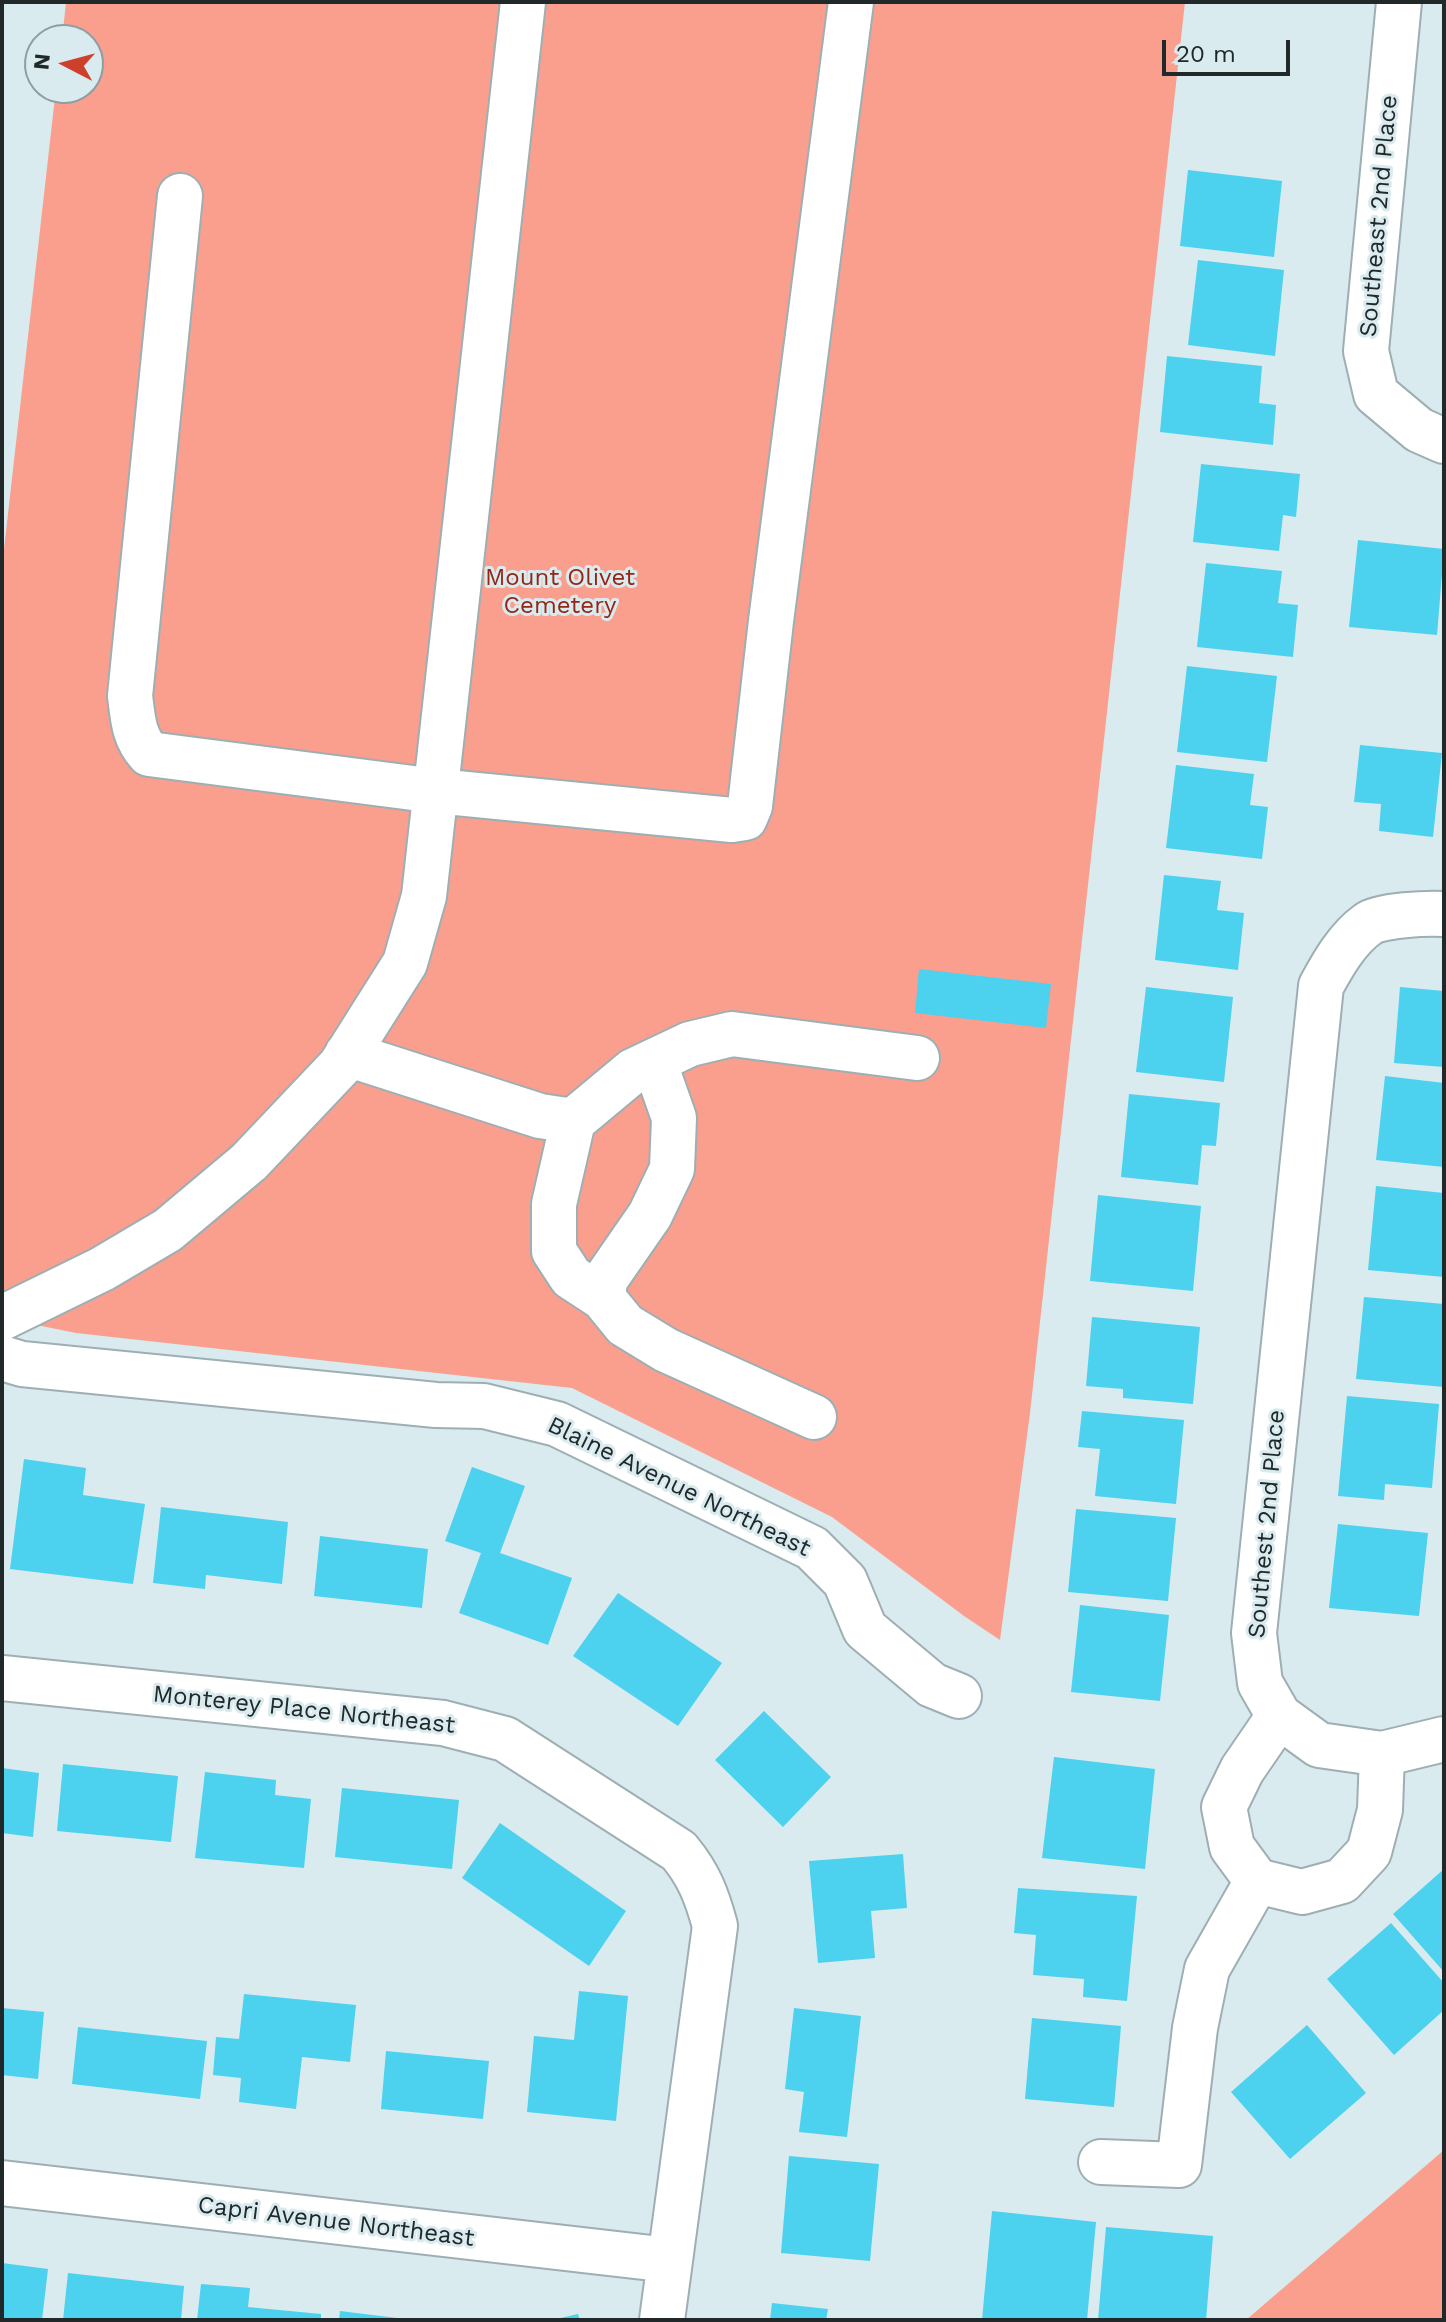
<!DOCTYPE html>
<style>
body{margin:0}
#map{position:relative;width:1446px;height:2322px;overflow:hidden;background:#d9ebef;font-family:"Work Sans",sans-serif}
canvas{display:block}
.frame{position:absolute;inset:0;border:4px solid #21282a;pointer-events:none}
.north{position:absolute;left:24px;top:24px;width:80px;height:80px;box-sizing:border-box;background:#d9ebef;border:2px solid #8f9da0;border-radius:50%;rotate:276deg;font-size:22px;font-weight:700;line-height:32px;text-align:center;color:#21282a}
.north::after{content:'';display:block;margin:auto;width:28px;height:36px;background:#cd412c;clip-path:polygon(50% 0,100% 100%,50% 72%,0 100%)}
.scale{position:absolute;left:1162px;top:40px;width:128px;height:36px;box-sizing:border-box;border:4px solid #21282a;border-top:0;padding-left:10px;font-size:24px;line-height:28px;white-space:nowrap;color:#21282a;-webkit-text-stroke:6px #d9ebef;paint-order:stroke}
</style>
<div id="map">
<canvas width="1446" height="2322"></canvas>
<div class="frame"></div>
<div class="north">N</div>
<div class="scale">20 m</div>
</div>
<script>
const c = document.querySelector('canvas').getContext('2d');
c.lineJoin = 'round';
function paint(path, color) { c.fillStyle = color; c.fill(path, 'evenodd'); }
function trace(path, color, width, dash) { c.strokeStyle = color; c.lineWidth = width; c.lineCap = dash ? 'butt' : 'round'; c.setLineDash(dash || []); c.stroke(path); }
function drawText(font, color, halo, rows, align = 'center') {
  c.font = font + ' "Work Sans",sans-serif'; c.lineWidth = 6; c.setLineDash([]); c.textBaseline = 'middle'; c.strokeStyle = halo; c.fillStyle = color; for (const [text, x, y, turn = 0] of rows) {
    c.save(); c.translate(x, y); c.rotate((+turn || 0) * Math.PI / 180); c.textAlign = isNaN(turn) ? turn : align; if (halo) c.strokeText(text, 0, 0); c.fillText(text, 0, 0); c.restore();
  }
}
const green = new Path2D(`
 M66,2H1185L1030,1413L1000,1640L964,1616L832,1517L572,1388L76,1333L2,1318V567L56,88H88V40H62Z
 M1444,2150V2320H1246Z`);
const building = new Path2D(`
 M1188,170L1282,181L1274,257L1180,246Z
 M1198,260L1284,270L1275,356L1188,345Z
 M1167,356L1262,366L1259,403L1276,405L1273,445L1160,432Z
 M1201,464L1300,474L1296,517L1283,515L1279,551L1193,542Z
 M1358,540L1444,549L1437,635L1349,627Z
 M1206,563L1282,571L1278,603L1298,605L1293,657L1197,647Z
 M1187,666L1277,676L1267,762L1177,752Z
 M1360,745L1442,753L1433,837L1379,831L1381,804L1354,802Z
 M1176,765L1254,774L1250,805L1268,807L1262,859L1166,848Z
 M1164,875L1221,881L1217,910L1244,913L1238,970L1155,960Z
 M919,969L1051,984L1046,1028L915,1013Z
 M1146,987L1233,997L1224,1082L1136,1072Z
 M1400,987L1444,991V1067L1394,1063Z
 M1385,1076L1444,1083V1167L1376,1160Z
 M1129,1094L1220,1103L1216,1146L1202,1145L1198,1185L1121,1177Z
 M1376,1186L1444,1193V1277L1368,1270Z
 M1098,1195L1201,1206L1193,1291L1090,1281Z
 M1364,1297L1444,1304V1387L1356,1379Z
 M1092,1317L1200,1327L1193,1404L1123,1398V1389L1086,1386Z
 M1347,1396L1439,1404L1432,1488L1385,1484L1384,1500L1338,1496Z
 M1082,1411L1184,1420L1176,1504L1095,1496L1100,1449L1078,1447Z
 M24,1459L86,1468L83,1495L145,1504L133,1584L10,1569Z
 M472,1467L525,1486L500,1553L572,1578L548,1645L459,1613L481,1553L445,1541Z
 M161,1507L288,1522L282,1584L206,1575L205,1589L153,1583Z
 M1076,1509L1176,1518L1168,1601L1068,1592Z
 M1338,1524L1428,1533L1419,1616L1329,1608Z
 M320,1536L428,1549L422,1608L314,1596Z
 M618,1593L722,1663L678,1726L573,1656Z
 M1080,1605L1169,1615L1160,1701L1071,1692Z
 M764,1711L831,1777L783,1827L715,1760Z
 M1054,1757L1155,1769L1145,1869L1042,1858Z
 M63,1764L178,1776L171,1842L57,1831Z
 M2,1768L39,1773L33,1837L2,1833Z
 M205,1772L276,1780L275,1795L311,1799L304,1868L195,1858Z
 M342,1788L459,1800L452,1869L335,1857Z
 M500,1823L626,1911L589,1966L462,1878Z
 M903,1854L907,1908L871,1911L875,1958L818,1963L809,1861Z
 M1444,1869V1972L1393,1914Z
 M1018,1888L1137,1896L1127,2001L1083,1997L1084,1979L1033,1975L1036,1935L1014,1933Z
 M1391,1923L1444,1983V2010L1394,2055L1327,1979Z
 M579,1991L628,1996L616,2121L527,2112L534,2036L574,2040Z
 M244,1994L356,2005L350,2062L302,2057L296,2109L239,2102L241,2078L213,2075L216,2037L239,2039Z
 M2,2008L44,2012L38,2079L2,2075Z
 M794,2008L861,2016L847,2137L799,2132L804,2092L785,2089Z
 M1032,2018L1121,2026L1114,2107L1025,2099Z
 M1307,2025L1366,2093L1290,2159L1231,2092Z
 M78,2027L207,2041L200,2099L72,2084Z
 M386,2051L489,2061L483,2119L381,2109Z
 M789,2156L879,2164L870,2261L781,2253Z
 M992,2211L1096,2222L1087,2320H982Z
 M1106,2227L1213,2236L1206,2320H1098Z
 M2,2263L48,2269L42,2320H2Z
 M68,2273L184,2286L181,2320H63Z
 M201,2284L250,2288L248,2307L321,2314V2320H197Z
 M772,2303L828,2309L826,2320H770Z
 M340,2311L397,2318V2320H339Z
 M578,2314L580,2320H556V2319Z`);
const minor = new Path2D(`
 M1399,2L1366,351L1376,394L1419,430L1444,441
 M180,196L130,696C133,718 133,736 149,754L436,791L732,820L745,818L750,806L771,621L851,2
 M347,1054L540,1116L573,1121L633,1071L690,1044L732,1034L917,1058
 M654,1061L674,1118L672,1169L650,1215L605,1280L603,1298L625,1325L666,1350L814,1417
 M573,1121L554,1204V1251L571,1277L603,1298
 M2,1318L102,1269L168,1230L249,1162L340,1066L405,963L424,896L523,2
 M2,1358L22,1364L436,1405L484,1406L557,1424L812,1548L845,1581L865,1629L932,1685L959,1696
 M2,1678L443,1723L505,1739L679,1851C699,1875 707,1896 715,1926L662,2320
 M1279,1716L1319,1745L1382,1754L1444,1739
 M1257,1881L1302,1892L1342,1881L1369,1852L1380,1810L1382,1754
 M1101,2162L1179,2165L1195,2028L1207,1969L1257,1881L1232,1847L1224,1807L1242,1770L1279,1716L1260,1683L1254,1633L1321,986C1333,964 1347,939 1368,924C1380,915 1428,913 1444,914
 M2,2183L669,2260`);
const streetNames = [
 ["Southeast 2nd Place",1379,216,-85],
 ["Blaine Avenue Northeast",679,1487,26],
 ["Southest 2nd Place",1267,1524,-85],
 ["Monterey Place Northeast",304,1710,6],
 ["Capri Avenue Northeast",336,2222,7]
];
const parkNames = [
 ["Mount Olivet",560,578],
 ["Cemetery",560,606]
];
paint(green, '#fa9f8e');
paint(building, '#4cd1ee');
trace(minor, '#9eafb3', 48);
trace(minor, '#fff', 44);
drawText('24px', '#21282a', '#d9ebef', streetNames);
drawText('24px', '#952616', '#d9ebef', parkNames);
</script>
